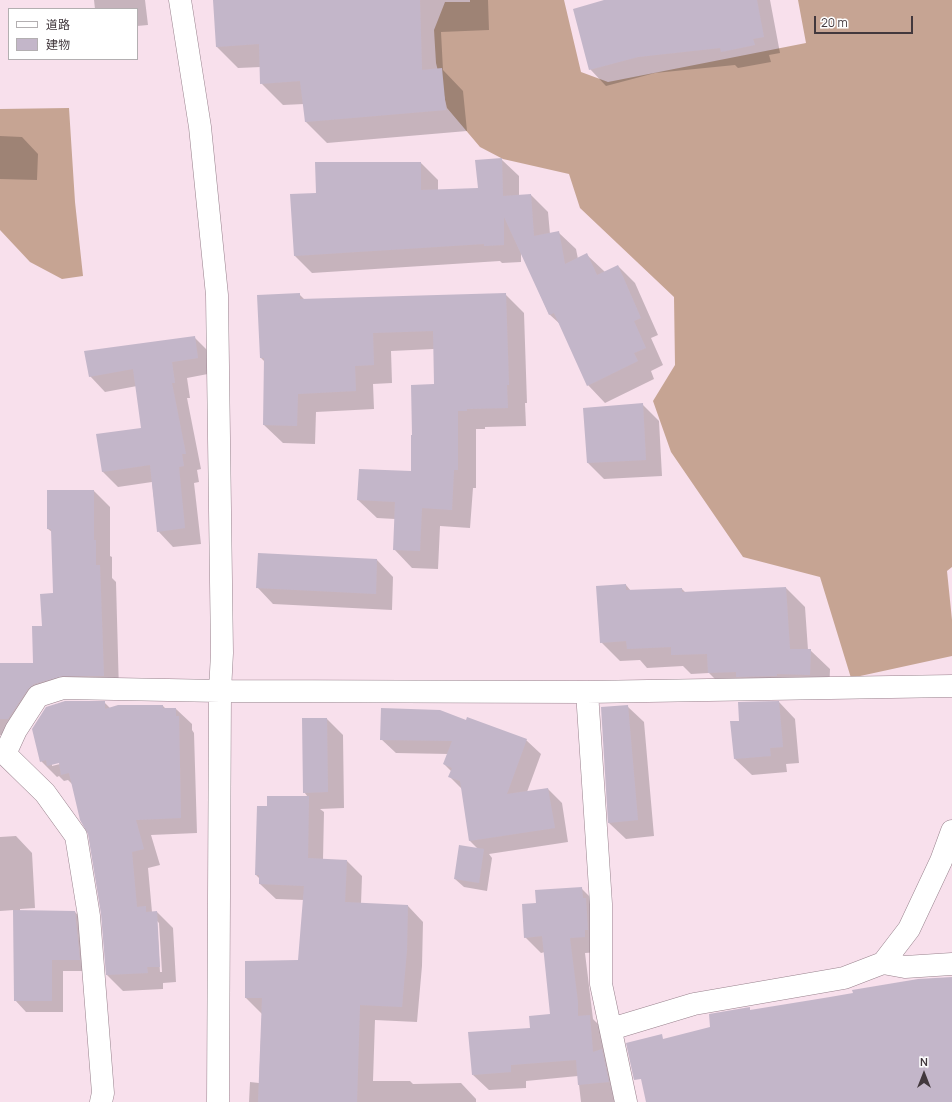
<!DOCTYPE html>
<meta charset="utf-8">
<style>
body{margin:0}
#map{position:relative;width:952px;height:1102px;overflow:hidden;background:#f8e0ec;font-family:Manrope,"Noto Sans JP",sans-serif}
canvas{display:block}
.legend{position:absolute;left:8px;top:8px;width:130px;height:52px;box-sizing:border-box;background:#fff;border:1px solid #b3afb1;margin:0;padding:5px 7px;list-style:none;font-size:12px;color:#42383d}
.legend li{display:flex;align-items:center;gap:8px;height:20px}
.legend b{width:20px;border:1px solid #b3afb1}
.north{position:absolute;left:904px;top:1054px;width:40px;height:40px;-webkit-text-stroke:3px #fff;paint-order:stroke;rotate:0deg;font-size:11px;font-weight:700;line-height:16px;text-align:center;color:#42383d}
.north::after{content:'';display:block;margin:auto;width:14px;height:18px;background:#42383d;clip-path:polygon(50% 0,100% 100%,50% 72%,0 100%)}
.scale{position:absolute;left:814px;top:16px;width:99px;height:18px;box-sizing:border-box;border:2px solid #42383d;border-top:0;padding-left:5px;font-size:12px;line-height:14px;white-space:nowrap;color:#42383d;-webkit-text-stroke:3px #fff;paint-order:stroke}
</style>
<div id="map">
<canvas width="952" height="1102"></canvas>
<ul class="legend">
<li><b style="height:5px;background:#fff"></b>道路</li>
<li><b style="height:11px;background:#c3b6c9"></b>建物</li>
</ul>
<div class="north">N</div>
<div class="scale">20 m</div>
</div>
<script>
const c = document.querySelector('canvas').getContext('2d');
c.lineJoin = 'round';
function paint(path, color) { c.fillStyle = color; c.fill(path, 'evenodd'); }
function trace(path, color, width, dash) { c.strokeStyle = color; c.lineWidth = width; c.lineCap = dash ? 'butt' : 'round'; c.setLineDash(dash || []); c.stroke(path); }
const forest = new Path2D(`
 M470,0H564L581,72L608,82L806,43L798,0H952V567L947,571L952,620V656L851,678L820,577L743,557L671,452L653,401L675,365L674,297L580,208L569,174L503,159L480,147L447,108L436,63L434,30L445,2H470Z
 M69,108L75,202L83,276L62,279L30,262L0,230V109Z`);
const shadow = new Path2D(`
 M94,0H145L148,25L137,26V9H95Z
 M214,0H488L489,30L441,32L443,70L463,91L467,131L327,143L306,122L304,104L283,105L261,83V67L238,68L217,47Z
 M608,0H770L780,53L769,55L771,62L738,68L735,65L655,73L606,86L590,69Z
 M0,136L22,137L38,154L37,180L0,179Z
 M501,159L519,176V196L531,195L548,212L550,234L558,232L576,249L578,259L587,255L605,272L618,266L635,283L658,335L651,338L663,365L651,371L654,379L605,403L588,385L561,325L549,314L521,252V262L502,263L500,261L312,273L295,256L317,194L421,163L438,180V191L479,189Z
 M299,294L305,300L505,294L524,313L527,403H525L526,426L485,427V429H476V488H473L470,528L440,526L438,569L412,568L394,549L395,519L377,518L358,500L412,472L435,385L434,349L391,351L392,383L373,384L374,409L316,412L315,444L283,443L264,425L265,362L261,358Z
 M194,337L210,353L213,373L187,378L190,398H187L201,469L197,470L199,482L194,483L201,544L173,547L158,531L152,482L118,487L102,471L142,429L137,386L105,392L90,376Z
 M642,404L659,421L662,476L604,479L588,463L584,409Z
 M48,491H94L110,507V556L112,557V578L116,582L119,692L79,691L43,705L24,735H0V664H34L43,626L54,594L52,532L48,529Z
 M259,554L377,560L393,577L392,610L273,604L257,587Z
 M626,585L631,591L682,589L686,593L786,588L805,607L808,650H810L830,669L829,694L728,692L709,673L691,674L683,666L647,668L640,660L620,661L601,642Z
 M104,702L110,708L118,706H163L166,709H176L192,724V730L194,733L197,833L151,835L160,865L148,868L152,912H157L173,928L176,982L163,983V989L123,991L107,975L102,914L89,833L72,784L68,780L64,781L59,776L57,777L41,761ZM63,761L64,763L52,766V764ZM157,921L159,923L162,972H160Z
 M779,702L795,719L799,763L786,764L787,772L752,775L735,759L740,722Z
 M627,706L644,722L654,836L626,839L609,823Z
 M327,719L343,735L344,808L320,809L324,812L323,860L347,861L362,876L361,904L408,906L423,922L422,966L417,1022L375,1020L373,1081H410L413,1084L461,1083L476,1099V1102H249L250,1082L259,1083L262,1014L246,998L299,961L304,900L276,899L260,884V879L256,875L268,807L308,797L304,792Z
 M381,739L526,740L541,754L527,792L548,789L562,803L568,842L489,854L492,858L487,891L464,887L455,879L478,849L470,841L463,790L450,777L451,771L444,764L448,754L396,753Z
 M16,836L32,853L35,908L20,909V911L75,912L86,923L91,971H63V1012H26L15,1000L14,910L0,911V837Z
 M581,888L597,904L600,952L585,953L593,1019L605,1031L625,1102H581L578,1076L526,1081V1088L489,1090L473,1075L531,1029L552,1015L545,952L541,953L525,937L537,904Z`);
const building = new Path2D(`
 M213,0H420L422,70L442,68L446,110L305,122L300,81L260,84L259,44L216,47Z
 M604,0H757L764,37L753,39L755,45L721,52L720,48L638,57L589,70L573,9Z
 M502,158L503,196L531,194L534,236L559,231L565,264L587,253L597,275L618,265L641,318L634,321L646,348L634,353L638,361L587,386L554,313L549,315L504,217V245L484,246V244L294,256L290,194L316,193L315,162H421V190L478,188L475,160Z
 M300,293V299L506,293L509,385H507L508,408L467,409V411H458V470H454L452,510L422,508L420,551L393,550L395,502L357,500L359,469L411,471V435H412L411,385L434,384L433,331L373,333L374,365L355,366L356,391L298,394L297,426L263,425L264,358H260L257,295Z
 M195,336L198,358L172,362L175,383H172L186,454H182L184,466L179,467L185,528L157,532L150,465L102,472L96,434L141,428L133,369L89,377L84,351Z
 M643,403L646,460L587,463L583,408Z
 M47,490H94V540H96V565H100L104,676H63L34,684L28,689L8,719H0V663H33L32,626H42L40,594L53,593L51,529H47Z
 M258,553L377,559L376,594L256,588Z
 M626,584V590L682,588V592L786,587L790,649H811L810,675L777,674V676L736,677V672L708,673L707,654L671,655V647L627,649L626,641L600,643L596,586Z
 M65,701H105V709L118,705H163V708H176V716H179L181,818L136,820L144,849L132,852L137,907L146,906V912L157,911L160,967H147L148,973L106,975L101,914L88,834L80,820L69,773L61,775L59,763L47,766L46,760L40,762L32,729L46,707Z
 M779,701L783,747L770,748L771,756L734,759L730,721H739L738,702Z
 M628,705L638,820L608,823L601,707Z
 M381,708L440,710L466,720L467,717L527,739L507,794L548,788L555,828L469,841L460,781L448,777L452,768L443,764L452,741L380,740Z
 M302,718H327L328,792L303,793Z
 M267,796H309L308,858L347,860L345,902L408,905L407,950L402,1007L360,1005L357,1102H258L262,998H245V961L298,960L304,886L259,884V875H255L257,806H267Z
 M459,845L484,849L479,883L454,879Z
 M582,887L583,898H586L588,930H585V937L570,938L578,1002V1016L590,1015L593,1052L602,1049L609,1082L578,1085L576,1060L511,1065V1072L472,1075L468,1032L530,1028L529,1016L550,1014L542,936L524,938L522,904L536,903L535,890Z
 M13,910L75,911L80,960H52V1001H14Z
 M952,977V1102H646L641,1079L634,1080L626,1043L662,1034L663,1039L710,1027L709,1014L750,1007V1010L830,997L853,993L852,990L918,979Z`);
const minor = new Path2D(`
 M180,0L200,127L217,295L222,653L220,691L218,1102
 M587,692L601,904V984L626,1102
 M0,752L5,754L16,730L38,696L63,688L220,691L587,692L952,686
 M5,754L45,793L76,836L89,916L103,1093L101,1102
 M883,963L905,967L952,964
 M611,1029L694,1004L844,978L883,963L909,929L941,861L952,831`);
paint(forest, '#c6a493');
paint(shadow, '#0003');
paint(building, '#c3b6c9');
trace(minor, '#98828d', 23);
trace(minor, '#fff', 22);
</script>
